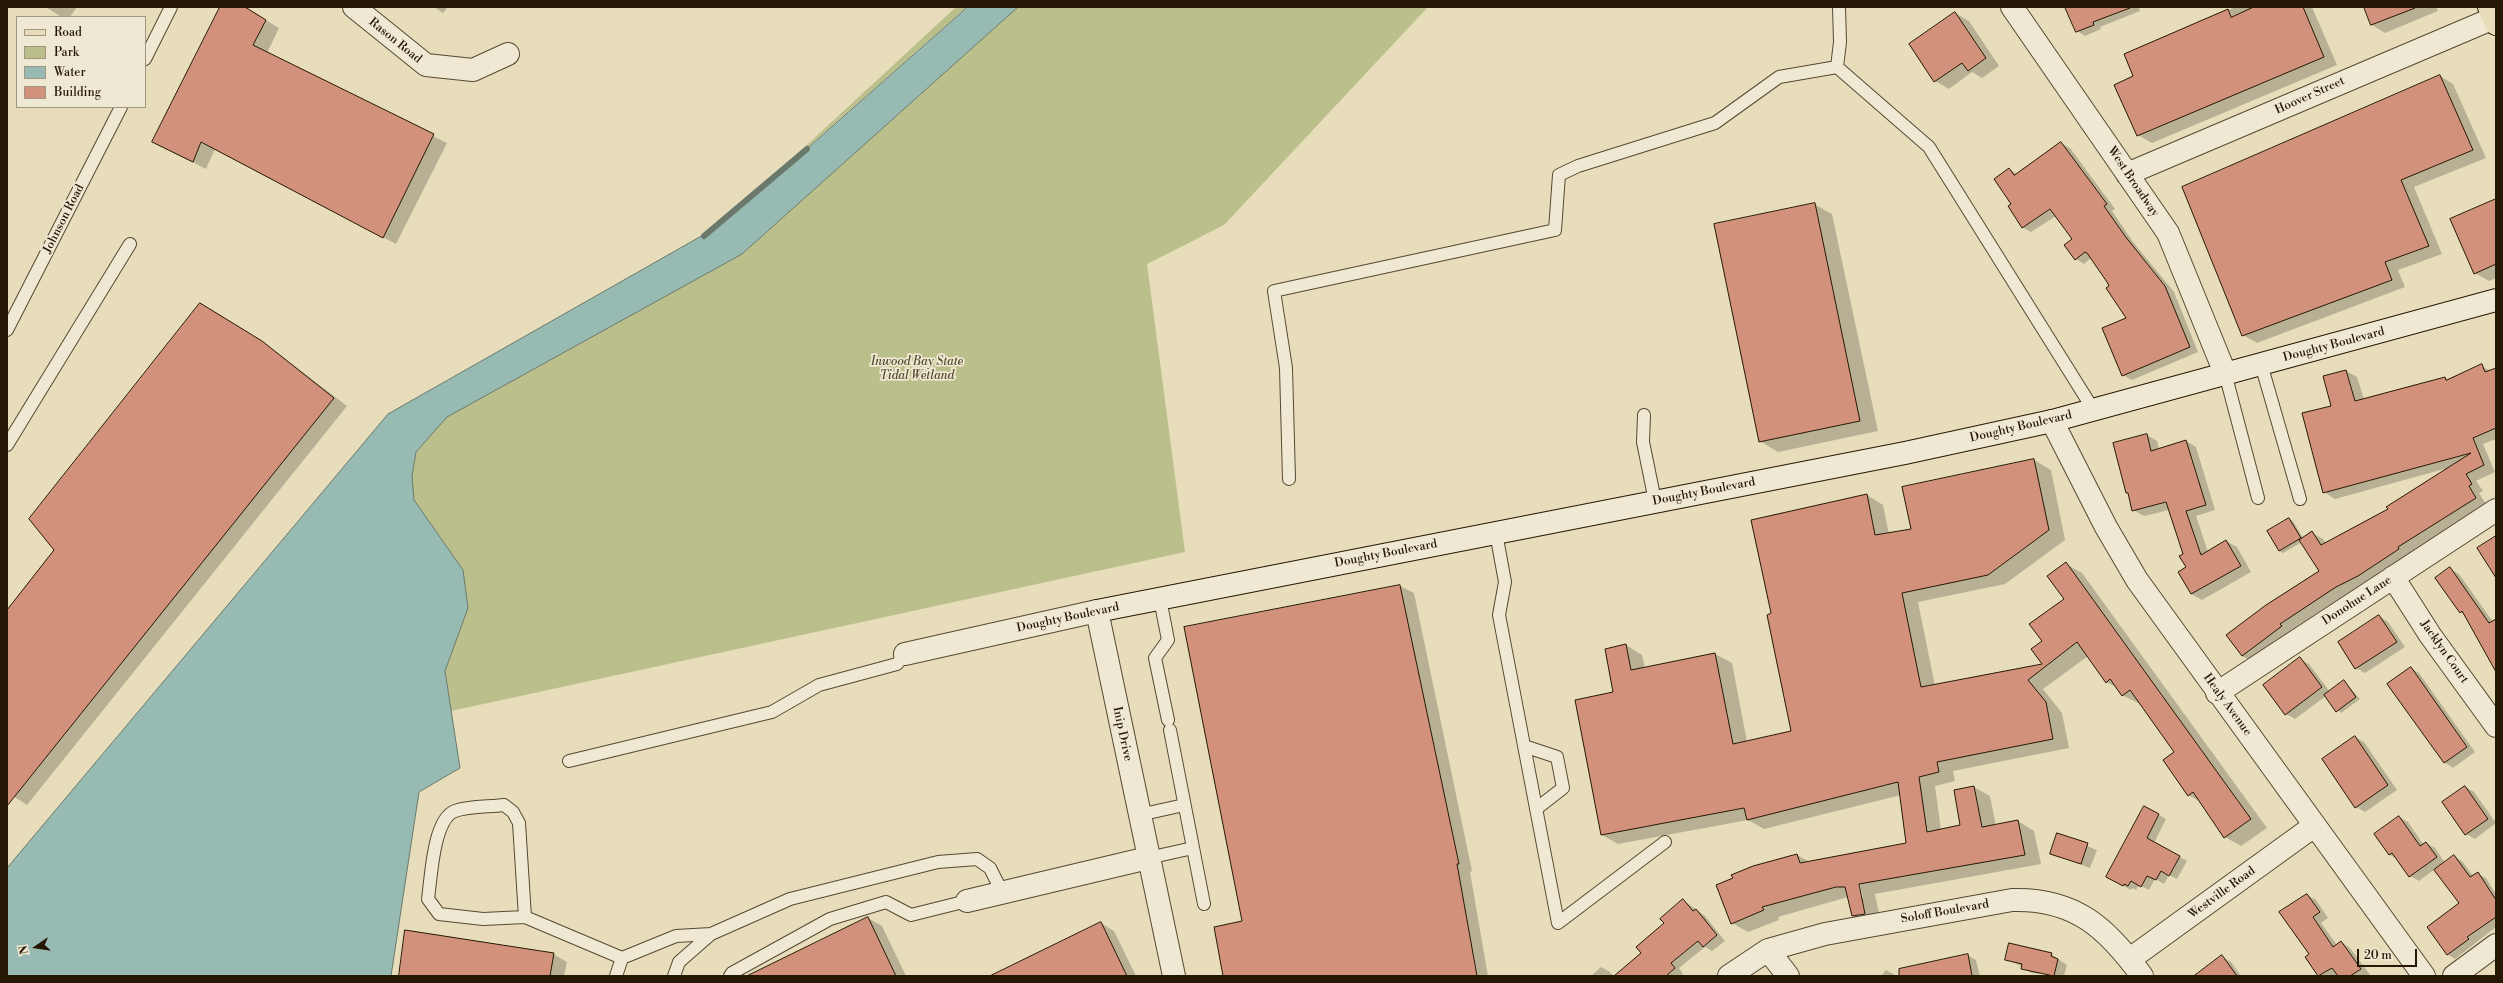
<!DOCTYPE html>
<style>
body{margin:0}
#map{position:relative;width:2503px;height:983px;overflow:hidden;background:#e7ddbb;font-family:"Libre Bodoni",serif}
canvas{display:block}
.frame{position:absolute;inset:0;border:8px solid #261704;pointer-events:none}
.legend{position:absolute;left:16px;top:16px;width:130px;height:92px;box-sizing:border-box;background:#efe9d3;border:1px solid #9f9580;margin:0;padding:5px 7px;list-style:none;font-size:12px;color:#261704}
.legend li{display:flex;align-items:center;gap:8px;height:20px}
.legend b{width:20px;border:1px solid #9f9580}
.north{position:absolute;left:16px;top:927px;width:40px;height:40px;-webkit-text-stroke:3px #efe9d3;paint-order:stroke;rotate:257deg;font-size:11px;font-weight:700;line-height:16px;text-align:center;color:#261704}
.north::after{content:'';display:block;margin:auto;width:14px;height:18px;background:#261704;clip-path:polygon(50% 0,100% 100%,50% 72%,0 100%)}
.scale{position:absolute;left:2357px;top:949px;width:60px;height:18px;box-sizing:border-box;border:2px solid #261704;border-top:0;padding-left:5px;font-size:12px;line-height:14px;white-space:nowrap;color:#261704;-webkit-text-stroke:3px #efe9d3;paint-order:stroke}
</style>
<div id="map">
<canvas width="2503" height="983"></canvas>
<div class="frame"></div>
<ul class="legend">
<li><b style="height:5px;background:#e7ddbb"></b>Road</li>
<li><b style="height:11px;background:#bbbf8c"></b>Park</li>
<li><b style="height:11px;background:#97bbb2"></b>Water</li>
<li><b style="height:11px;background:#d2917a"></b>Building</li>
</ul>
<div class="north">N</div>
<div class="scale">20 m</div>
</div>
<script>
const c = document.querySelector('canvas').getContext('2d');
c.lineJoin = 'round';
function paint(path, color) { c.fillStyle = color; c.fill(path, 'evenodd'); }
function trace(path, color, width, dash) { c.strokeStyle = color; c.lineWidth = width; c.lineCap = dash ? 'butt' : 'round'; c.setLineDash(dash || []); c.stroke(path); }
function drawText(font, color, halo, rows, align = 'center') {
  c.font = font + ' "Libre Bodoni",serif'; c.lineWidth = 3.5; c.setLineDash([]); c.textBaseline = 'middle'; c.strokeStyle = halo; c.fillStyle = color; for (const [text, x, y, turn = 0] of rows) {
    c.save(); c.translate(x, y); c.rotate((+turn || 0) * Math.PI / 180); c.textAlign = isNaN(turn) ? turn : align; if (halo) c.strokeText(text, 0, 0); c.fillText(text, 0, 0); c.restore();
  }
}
const green = new Path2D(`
 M956,7H967L755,193Z
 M1018,7H1428L1224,225L1147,264L1185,552L451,711L445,671L468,608L463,570L414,500L412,476L416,452L446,417L504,385L503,381L576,345L742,254Z`);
const water = new Path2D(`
 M968,7H1018L742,254L447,417L416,452L412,476L414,500L463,570L468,608L445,671L460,768L419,792L391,976H7V868L388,414L719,226Z`);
const shadow = new Path2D(`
 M46,7H77L70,17H61Z
 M221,7H244L279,28L267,53L447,143L396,244L215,149L206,169L166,149Z
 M434,7H448L443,13Z
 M2067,7H2139L2140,11L2100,27L2101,29L2085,36L2077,31Z
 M2235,7H2312L2337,65L2152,143L2138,135L2135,76L2126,55Z
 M2365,7H2436L2438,11L2385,33L2372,25Z
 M1955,13L1969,21L1999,66L1982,78L1972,72L1949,89L1935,81Z
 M2440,76L2453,84L2486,158L2414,187L2442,254L2398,270L2405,287L2257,343L2243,335Z
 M2061,143L2070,148L2115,209L2112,211L2133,242L2174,292L2198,352L2132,380L2123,375L2127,318L2108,282L2091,258L2084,264L2076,259L2073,239L2056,216L2031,232L2022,227L2012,205L2009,169L2017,174Z
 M2496,200V278L2489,281L2475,273Z
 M1814,204L1832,214L1878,431L1778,452L1760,441Z
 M214,312L275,351L347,406L27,805L7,792V611L55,550Z
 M2481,366L2491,371L2496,369V439L2483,444L2495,472L2476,481L2483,491L2479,493L2486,504L2291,630L2292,632L2253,662L2242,656L2320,572L2302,542L2283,553L2279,551L2289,519L2293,521L2303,538L2312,533L2323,539L2326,543L2389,509L2448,468L2335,499L2324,492L2332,406L2346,371L2357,377L2364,399L2445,378L2448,380Z
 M2147,435L2157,441L2159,449L2186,441L2196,447L2215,510L2196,516L2208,552L2226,541L2237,547L2251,572L2202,600L2191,594L2184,554L2169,510L2144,516L2133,510Z
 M2034,460L2051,470L2065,540L2005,584L1918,602L1935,686L2044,665L2043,641L2065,599L2066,564L2082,573L2267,828L2241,846L2225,837L2201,802L2188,795L2175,752L2140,704L2122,695L2118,688L2106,682L2088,656L2043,689L2062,713L2069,748L1953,771L1955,781L1935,786L1941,830L1962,825L1974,787L1990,796L1996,826L2018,821L2034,831L2041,864L1875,894L1881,923L1869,925L1853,916L1848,897L1778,917L1779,920L1748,932L1732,923L1797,855L1810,862L1907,844L1901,795L1764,829L1748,820L1618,844L1602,835L1614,693L1626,645L1642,655L1645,668L1715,654L1732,663L1747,742L1792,732L1772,613L1867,495L1883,505L1889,534L1912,530ZM1859,879L1863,898H1861L1857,880Z
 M2450,569L2459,574L2493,622L2496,620V659L2465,615L2461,612Z
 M1400,586L1414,593L1472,871L1470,872L1488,976H1224L1243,922L1185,628Z
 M2379,616L2388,622L2405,647L2365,673L2356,668Z
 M2300,659L2309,664L2330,692L2344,681L2360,699L2341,713L2326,696L2295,719L2286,714Z
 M2411,668L2419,673L2475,752L2453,768L2444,762Z
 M2355,737L2364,742L2397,790L2365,812L2356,807Z
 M2466,787L2474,792L2496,823L2475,839L2466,834Z
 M2144,807L2166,819L2154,843L2187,861L2177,879L2169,875L2164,884L2155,879L2149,890L2139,885L2136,890L2132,888L2131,890L2115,881Z
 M2399,817L2408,822L2423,844L2426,843L2435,848L2445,863L2454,856L2462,861L2473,876L2478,874L2486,878L2496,894V927L2455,959L2447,954L2461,903L2435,869L2419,881L2410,876L2398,859L2390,855L2375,834Z
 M2057,834L2097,850L2090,868L2051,853Z
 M2307,895L2316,900L2328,918L2321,923L2337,945L2341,942L2350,948L2371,976H2319L2306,957L2310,955Z
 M1683,900L1705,916L1725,941L1712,951L1705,947L1679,968L1683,974L1681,976H1615L1642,953Z
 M868,918L882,926L906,976H750Z
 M1101,923L1114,931L1136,976H992Z
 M553,954L567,962L564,976H400Z
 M2051,954L2067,965L2064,976L2031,973L2023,967L2006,959Z
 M1967,955L1976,960L1980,976H1931Z
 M2222,957L2231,962L2241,976H2197Z
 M1601,967L1610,972L1613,976H1591Z
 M1886,970L1895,975L1896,976H1881Z`);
const stream = new Path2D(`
 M704,236L807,149`);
const building = new Path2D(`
 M220,7H245L266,20L253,45L434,134L383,238L201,142L193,162L152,142Z
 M2065,7H2130V8L2093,22L2094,25L2076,32Z
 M2254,7H2303L2324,57L2137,136L2114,85L2133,76L2124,54L2228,9L2231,17Z
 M2364,7H2415V8L2371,25Z
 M1955,12L1986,58L1968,71L1962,63L1934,82L1909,44Z
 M2440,75L2473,150L2401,180L2429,246L2385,262L2392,280L2242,336L2182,187Z
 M2061,142L2107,204L2104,206L2125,236L2165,286L2190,347L2122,376L2102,328L2126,318L2106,288L2109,286L2107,282L2087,253L2085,252L2075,260L2064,245L2072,239L2050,209L2022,228L2008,206L2011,204L1994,179L2009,168L2014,175Z
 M2496,199V264L2474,274L2450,219Z
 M1815,203L1860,421L1759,442L1714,224Z
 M200,303L262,341L334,398L7,806V610L54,550L29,519Z
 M2482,364L2485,372L2496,368V428L2473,438L2484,465L2466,474L2472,484L2469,486L2476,498L2398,547L2399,549L2358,576L2336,587L2280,624L2282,626L2242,656L2226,635L2266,605L2319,571L2299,540L2312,531L2321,545L2388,509L2386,507L2471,453L2323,493L2302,413L2331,406L2323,376L2346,370L2355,401L2445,377L2446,380Z
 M2147,434L2151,451L2186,440L2206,505L2186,511L2201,555L2226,540L2241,566L2191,594L2178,572L2186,567L2179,556L2183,554L2166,502L2132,511L2128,493H2126L2113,443Z
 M2034,459L2049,530L1988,575L1902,593L1921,687L2042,664L2031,649L2042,641L2029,624L2064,599L2047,576L2066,562L2251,819L2224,838L2193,792L2188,796L2163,760L2174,752L2130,690L2122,696L2110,679L2106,683L2077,642L2028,680L2046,702L2053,739L1937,762L1939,772L1919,777L1927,832L1960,825L1954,790L1974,786L1982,827L2018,820L2025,855L1859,884L1865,914L1852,916L1845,887H1836L1762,907L1764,910L1731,924L1716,885L1733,878L1731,875L1753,866L1797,854L1800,863L1906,843L1898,782L1747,820L1744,808L1601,835L1575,700L1613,692L1605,649L1626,644L1631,670L1715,653L1733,744L1791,731L1767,615L1771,613L1751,520L1867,494L1875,535L1911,529L1902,487Z
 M2289,518L2301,538L2279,551L2267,531Z
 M2496,536V578L2477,548Z
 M2450,567L2489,623L2496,619V672L2462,611L2460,613L2435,578Z
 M1400,585L1459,864H1457L1477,976H1223L1214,927L1242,921L1184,627Z
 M2379,615L2397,642L2355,669L2338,642Z
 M2300,657L2322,687L2285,715L2263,685Z
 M2411,667L2467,747L2444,763L2387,684Z
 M2344,680L2356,697L2336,712L2324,695Z
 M2355,736L2388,785L2355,808L2322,759Z
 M2465,786L2488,819L2465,835L2442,802Z
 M2144,806L2159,814L2147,838L2180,856L2169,876L2161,871L2156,880L2147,876L2141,887L2131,881L2128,886L2124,884L2123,886L2106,877Z
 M2399,816L2420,846L2426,842L2437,857L2409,877L2392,853L2389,855L2374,834Z
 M2057,833L2088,843L2081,864L2050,854Z
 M2454,855L2470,877L2478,872L2496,900V917L2467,937L2469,939L2447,955L2427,927L2459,903L2434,870Z
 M2307,894L2320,912L2313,917L2333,947L2341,941L2361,969L2350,976H2338L2332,968L2318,976L2305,957L2309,954L2279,912Z
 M1683,899L1693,911L1696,909L1717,935L1703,947L1698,941L1671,963L1675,968L1666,976H1614L1641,953L1636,947L1664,923L1660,919Z
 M868,917L896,976H747Z
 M1101,922L1127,976H990Z
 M405,930L554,953L550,976H399Z
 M2009,943L2052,953L2051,956L2058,959L2054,976L2021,969L2022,964L2005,960Z
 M1968,954L1972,976H1899V969Z
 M2222,955L2237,976H2194Z`);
const service = new Path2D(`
 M1839,7L1840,42L1837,67L1929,147L2093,409
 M145,59L171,7
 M7,330L121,107
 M2261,364L2300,499
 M2225,373L2258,498
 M1644,415L1643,442L1655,501
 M7,445L130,244
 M1289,479L1286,368L1274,291L1555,230L1559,175L1578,166L1715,123L1779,77L1837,67
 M1496,533L1505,582L1499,615L1558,923L1665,842
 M1160,599L1168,640L1155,658L1168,720
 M1170,730L1204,904
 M1524,746L1557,757L1563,788L1536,809
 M569,761L772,712L819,685L897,664L905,654
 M1139,815L1184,805
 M1148,858L1193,848
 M525,917L519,823L513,812L504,805C489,807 469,806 455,811C433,819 431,879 428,899L439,914L483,919L525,917L622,958
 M616,976L622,958L676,936L711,934
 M674,976L679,962L711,934L790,899L938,862L977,859L990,868L1002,892
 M730,976L732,973L830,919L886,902L911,915L967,901`);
const minor = new Path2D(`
 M354,7L426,65L473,70L508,54
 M2012,7L2168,233L2225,373
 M2127,174L2494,18
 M2052,421L2106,527L2137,580L2424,976
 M2393,577L2430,635L2496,726
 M905,654L1097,611L1174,976
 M2217,693L2496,510
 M967,901L1148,858
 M1768,950L1788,976
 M2130,959L2314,826
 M1729,976L1768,950L1825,934L2012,900C2075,898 2107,928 2142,976
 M2454,976L2496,945`);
const secondary = new Path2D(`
 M1097,611L1905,453L2052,421L2496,300`);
const primary = new Path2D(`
 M2489,7L2496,24`);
const streetNames = [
 ["Rason Road",395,41,39],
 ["Hoover Street",2310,96,-24],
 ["West Broadway",2133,182,56],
 ["Johnson Road",64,219,-63],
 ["Doughty Boulevard",2334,345,-15],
 ["Doughty Boulevard",2021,427,-13],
 ["Doughty Boulevard",1704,492,-11],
 ["Doughty Boulevard",1386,554,-11],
 ["Donohue Lane",2357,601,-33],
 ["Doughty Boulevard",1068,618,-12],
 ["Jacklyn Court",2444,652,55],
 ["Healy Avenue",2227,705,54],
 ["Inip Drive",1122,734,78],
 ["Westville Road",2222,893,-36],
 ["Soloff Boulevard",1945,912,-10]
];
const parkNames = [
 ["Inwood Bay State",917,362],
 ["Tidal Wetland",917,376]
];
paint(green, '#bbbf8c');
paint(water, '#97bbb2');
trace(water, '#6a796c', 1);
paint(shadow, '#0003');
trace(stream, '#6a796c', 6);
paint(building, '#d2917a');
trace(building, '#261704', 1);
trace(service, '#564832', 14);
trace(minor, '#564832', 24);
trace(secondary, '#261704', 24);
trace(primary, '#261704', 24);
trace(service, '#efe9d3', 12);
trace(minor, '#efe9d3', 22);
trace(secondary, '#efe9d3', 22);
trace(primary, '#e7ddbb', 22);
drawText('12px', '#261704', '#efe9d3', streetNames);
drawText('italic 12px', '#53492d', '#efe9d3', parkNames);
</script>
